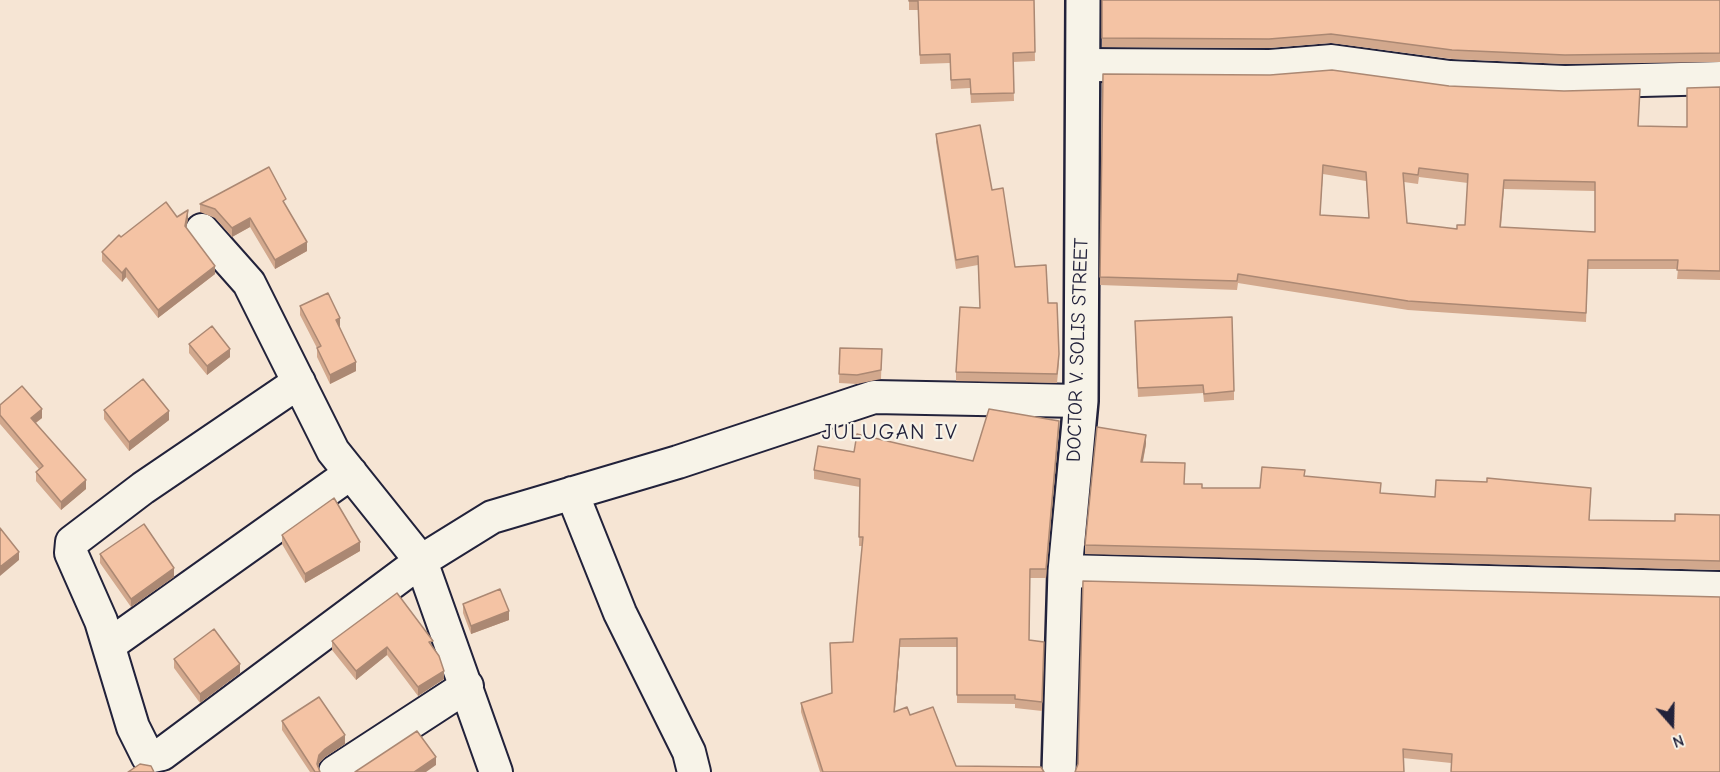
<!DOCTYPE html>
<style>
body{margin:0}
#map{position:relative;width:1720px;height:772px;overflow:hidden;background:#f6e5d4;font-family:"Comic Neue",sans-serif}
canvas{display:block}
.north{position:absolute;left:1642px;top:694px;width:60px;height:60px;-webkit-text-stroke:4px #f7f3e8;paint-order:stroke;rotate:160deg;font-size:16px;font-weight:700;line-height:24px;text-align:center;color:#22223b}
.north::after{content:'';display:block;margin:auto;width:21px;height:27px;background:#22223b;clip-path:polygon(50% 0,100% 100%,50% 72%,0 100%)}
</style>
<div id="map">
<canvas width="1720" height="772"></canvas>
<div class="north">N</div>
</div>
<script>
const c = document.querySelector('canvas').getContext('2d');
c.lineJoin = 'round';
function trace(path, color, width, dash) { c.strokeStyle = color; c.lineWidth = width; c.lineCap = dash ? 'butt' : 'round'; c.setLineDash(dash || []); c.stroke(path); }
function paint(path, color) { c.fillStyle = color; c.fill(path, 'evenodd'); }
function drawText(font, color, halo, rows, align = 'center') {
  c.font = font + ' "Comic Neue",sans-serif'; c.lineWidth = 4.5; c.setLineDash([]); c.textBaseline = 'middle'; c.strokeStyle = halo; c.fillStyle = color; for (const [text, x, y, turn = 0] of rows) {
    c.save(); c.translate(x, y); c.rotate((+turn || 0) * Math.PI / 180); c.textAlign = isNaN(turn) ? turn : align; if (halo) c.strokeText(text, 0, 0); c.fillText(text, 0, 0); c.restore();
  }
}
const minor = new Path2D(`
 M1084,65L1270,66L1332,61L1450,77L1565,82L1720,78
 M202,230L249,283L333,451L421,561L496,772
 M299,382L143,488L72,542L71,553L101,621L133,727L148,757L162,754L421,561L492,517L678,462L874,397L1081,401
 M572,493L620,613L689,752L694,772
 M1065,571L1720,588
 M109,645L351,473
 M335,772L467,686`);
const tertiary = new Path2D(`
 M1059,772L1065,571L1081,401L1083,0`);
const wall = new Path2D(`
 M1034,0L1035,61L1013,62L1014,101L971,103L970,88L951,89L950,63L920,64L918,10H909V1Z
 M1102,0H1720V62L1565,64L1452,59L1331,43L1269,48L1102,47Z
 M1103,74L1638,126L1687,127L1720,87V280L1677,279L1678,269H1588L1586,322L1408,310L1238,283L1237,290L1100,285ZM1323,174L1366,181L1369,218L1320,215ZM1419,177L1468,183L1465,225L1457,229L1407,223L1404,182L1418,184ZM1504,189L1595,191V232L1501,227Z
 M936,134L992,190L1015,267L1048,303L1059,363L1057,383L956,381V372L980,308L978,265L956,269L936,142Z
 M200,204L286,206L307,251L275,269L250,227L232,237L215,218L200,212Z
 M177,217L188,219L186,228L215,274L158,318L126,277L122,282L102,261V252L121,237Z
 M300,306L340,327H339L356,371L330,384L317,357V348L300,315Z
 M1135,330L1234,391V400L1204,402L1203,393L1138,397Z
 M189,344L230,357L207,375L189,353Z
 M840,348L882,349L881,379L857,384L839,383Z
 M0,405L42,418L36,423L86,489L61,510L36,481V472L39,469L0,424Z
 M104,410L169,420L129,451L104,419Z
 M1059,429L1046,578H1030L1029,640L1044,642L1042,711L1015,708V704L957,703V647H900L895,711L910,715L956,766L1044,772H820L801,712V703L832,693L853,642L863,546H859L860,487L814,479V470L854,452L973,461Z
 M1146,444L1143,462L1184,484L1202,488H1260L1305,476L1381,493L1435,497H1591L1589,520L1675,521L1720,515V570L1085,554V545Z
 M282,535L360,551L305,583L282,544Z
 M100,554L174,577L131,607L100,563Z
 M1083,581L1720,772L1451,763L1403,758L1078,764Z
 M463,604L509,620L471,634L463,613Z
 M332,641L433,648L444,679L418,696L387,655L356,680L332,650Z
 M174,659L240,673L200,703L174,668Z
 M282,721L345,744L325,757L319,763L318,767L320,772H310L282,730Z`);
const shadedWall = new Path2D(`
 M188,210V219L185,234V226Z
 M250,218V227L232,237V228Z
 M307,242V251L275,269V260Z
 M215,266V274L158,318V310Z
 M126,268V277L122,282V273Z
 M340,318V327L336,329V320Z
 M230,349V357L207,375V366Z
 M356,362V371L330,384V375Z
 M42,409V418L31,426V418Z
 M169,411V420L129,451V442Z
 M1059,421V429L1046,578V569Z
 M1146,435V444L1141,470V462Z
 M86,480V489L61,510V502Z
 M360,542V551L305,583V574Z
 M19,552V560L0,576V567Z
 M174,568V577L131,607V599Z
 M509,611V620L471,634V626Z
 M900,639V647L894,720V712Z
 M387,647V655L356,680V671Z
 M240,664V673L200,703V694Z
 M444,671V679L418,696V687Z
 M345,735V744L325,757L319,763L317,772V764L319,755L325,749Z
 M436,757V765L426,772H414Z`);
const building = new Path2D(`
 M909,0H1034L1035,52L1013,53L1014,93L971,94L970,79L951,80L950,54L920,55L918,1H909Z
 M1102,0H1720V53L1565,55L1452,50L1331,34L1269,39L1102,38Z
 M1332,70L1449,86L1564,91L1640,89L1638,126L1687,127V88L1720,87V271L1677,270L1678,260H1588L1586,313L1408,301L1238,274L1237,281L1100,277L1103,74L1270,75ZM1323,165L1366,172L1369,218L1320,215ZM1419,168L1468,174L1465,225H1457V229L1407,223L1403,173L1418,175ZM1504,180L1595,182V232L1500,227Z
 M980,125L992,190L1003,188L1015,267L1046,265L1048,303H1057L1059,354L1057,374L956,372L960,307L980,308L978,256L956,260L936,134Z
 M269,167L286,199L283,201L307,242L275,260L250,218L232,228L215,209L200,204Z
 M166,202L177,217L188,210L185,226L215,266L158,310L126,268L122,273L102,252L119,235L121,237Z
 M328,293L340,318L336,320L356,362L330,375L317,348L321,346L300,306Z
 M1232,317L1234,391L1204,394L1203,385L1138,388L1135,321Z
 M212,326L230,349L207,366L189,344Z
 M840,348L882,349L881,370L857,375L839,374Z
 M143,379L169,411L129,442L104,410Z
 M22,386L42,409L31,418L86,480L61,502L36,472L43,466L0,415V405Z
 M989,409L1059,421L1046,569H1030L1029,640L1044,642L1042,702L1015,699V695H957V638L900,639L894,712L907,707L910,715L933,707L956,766L1041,767L1044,772H823L801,703L832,693L830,643L853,642L863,537H859L860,479L814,470L818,446L854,452L857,434L973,461Z
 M1097,427L1146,435L1141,462L1185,463L1184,484H1202V488H1260L1262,467L1305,470L1304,476L1381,483L1380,493L1435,497L1436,480L1487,482V478L1591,488L1589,520L1675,521V514L1720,515V561L1085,545Z
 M334,498L360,542L305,574L282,535Z
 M144,524L174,568L131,599L100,554Z
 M0,528L19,552L0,567Z
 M1083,581L1720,597V772H1451L1452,754L1403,749L1404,772H1075L1078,764Z
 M500,589L509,611L471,626L463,604Z
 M397,593L433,641L429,642L439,656L444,671L418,687L387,647L356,671L332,641Z
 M214,629L240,664L200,694L174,659Z
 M319,697L345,735L325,749L319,755L317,764L320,772H315L282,721Z
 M417,731L436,757L414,772H355Z
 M140,764L151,766L154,772H128Z`);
const streetNames = [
 ["DOCTOR V. SOLIS STREET",1078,350,-88]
];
const quarterNames = [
 ["JULUGAN IV",890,433]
];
trace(minor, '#22223b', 36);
trace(tertiary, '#22223b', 38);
trace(minor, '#f7f3e8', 32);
trace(tertiary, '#f7f3e8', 33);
paint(wall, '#d2a88d');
paint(shadedWall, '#ab8873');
paint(building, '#f4c3a4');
trace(building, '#ab8873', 1.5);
drawText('20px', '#22223b', '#f7f3e8', streetNames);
c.letterSpacing = '1.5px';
drawText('22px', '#22223b', '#f7f3e8', quarterNames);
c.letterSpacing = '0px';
</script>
